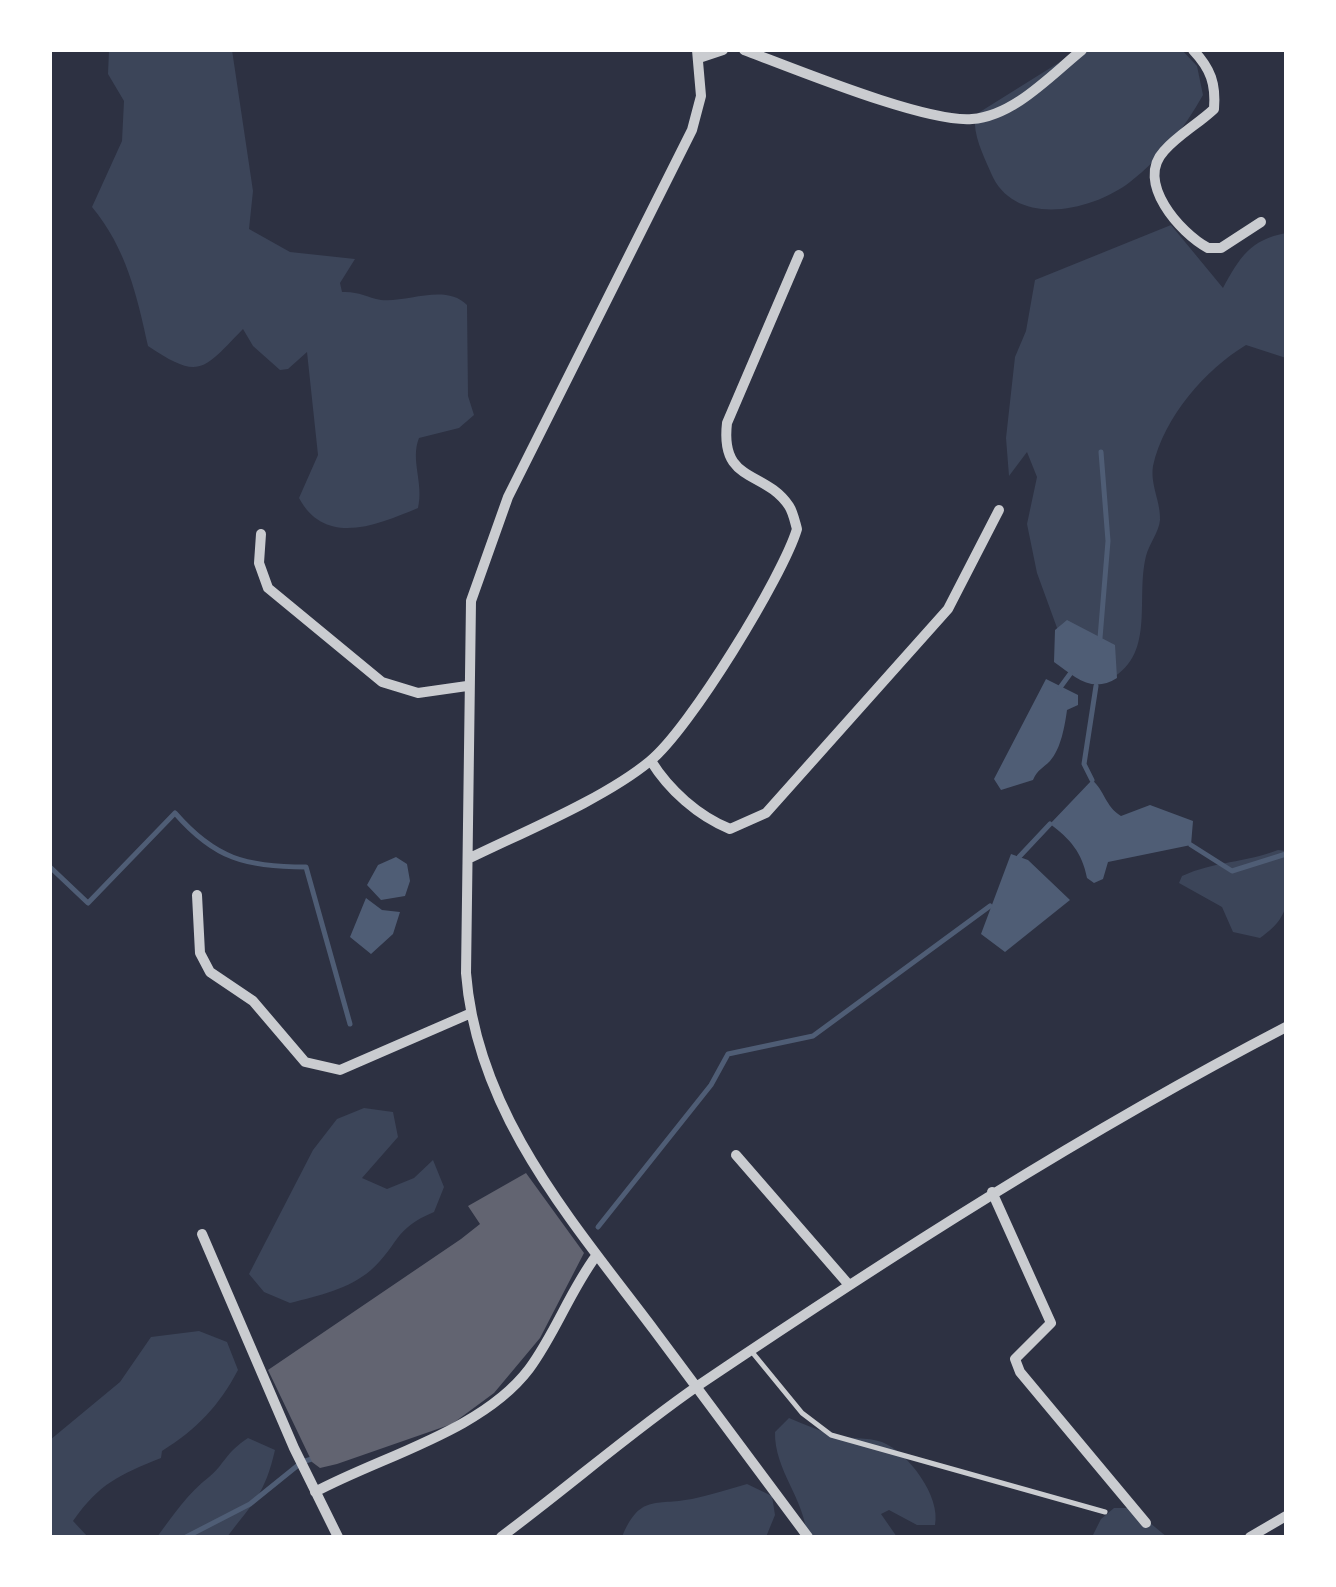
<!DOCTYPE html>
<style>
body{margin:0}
#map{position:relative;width:1336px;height:1587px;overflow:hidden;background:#2d3142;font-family:"Titillium Web",sans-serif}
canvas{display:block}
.frame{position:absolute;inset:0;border:52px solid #fff;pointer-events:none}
</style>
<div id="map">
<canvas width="1336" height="1587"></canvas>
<div class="frame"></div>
</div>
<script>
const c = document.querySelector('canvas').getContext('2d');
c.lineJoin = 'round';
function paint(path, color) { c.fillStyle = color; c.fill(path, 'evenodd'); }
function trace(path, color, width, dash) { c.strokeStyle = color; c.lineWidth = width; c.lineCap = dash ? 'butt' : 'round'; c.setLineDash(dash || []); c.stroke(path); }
const green = new Path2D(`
 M109,50H232L253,191L249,229L290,252L355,259L340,283L342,292C358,291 366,297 381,300C407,303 445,283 467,305L468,396L474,415L459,428L419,438C410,460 424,483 418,508C379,524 326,548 299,498L318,455L307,352L288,369L280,370L253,346L243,329C203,370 200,381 148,346C137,295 126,248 92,207L122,141L124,101L108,74Z
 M1079,50H1182L1197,66L1203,95C1184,129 1161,158 1130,182C1091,212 1014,228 991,173C983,154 973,136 975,115Z
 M1171,225L1223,288C1240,257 1250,240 1286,233V358L1246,345C1205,370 1164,417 1153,466C1150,485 1161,502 1160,520C1159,532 1149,544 1146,556C1135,601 1157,656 1107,681L1064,647L1037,573L1027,524L1037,477L1027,452L1009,476L1006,438L1015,357L1026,331L1035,280Z
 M1278,850L1286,851C1286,892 1297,913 1260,938L1233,932L1222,907L1179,883L1182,876C1215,861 1244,863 1278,850Z
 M364,1108L393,1112L398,1137L362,1178L387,1189L414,1178L433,1160L444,1187L434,1212C393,1229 399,1245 371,1270C349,1289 318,1296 290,1303L264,1292L249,1274L313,1150L337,1119Z
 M199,1331L227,1342L238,1370C219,1406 197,1429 162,1451L161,1458C119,1475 100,1483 73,1521L88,1537H50V1440L120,1382L151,1337Z
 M789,1418C804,1424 819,1431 834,1435C849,1439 867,1437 882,1442C909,1453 941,1497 935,1525H917L889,1510L881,1514L897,1537H807C805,1499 774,1470 775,1432Z
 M248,1438L275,1450C265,1494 253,1503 227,1537H157C174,1514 188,1493 209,1477C224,1465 225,1453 248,1438Z
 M747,1484L772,1496L775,1515L766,1537H622C640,1494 654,1506 692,1499C710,1495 729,1489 747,1484Z
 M1114,1508H1132L1167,1537H1092L1101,1519Z`);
const water = new Path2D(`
 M1067,620L1115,645L1117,678C1092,694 1075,677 1054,662L1055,630Z
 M1046,679L1078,695V705L1067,710C1065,725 1061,749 1050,761C1042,769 1038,769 1033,780L1001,790L994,779Z
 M1092,780C1105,791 1105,806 1121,816L1150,805L1193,821L1191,845L1108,862L1103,879L1094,883L1087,878C1082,852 1070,839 1050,824Z
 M1011,854L1028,860L1070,900L1005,952L981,934Z
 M396,857L407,864L410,881L405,896L381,900L367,885L378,865Z
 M366,898L382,910L400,912L393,934L371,954L350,937Z`);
const stream = new Path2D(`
 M1100,638L1108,541L1101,452
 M1059,689L1070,674
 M1092,780L1084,764L1096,686
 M1191,845L1232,871L1286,854
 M1019,857L1050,824
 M50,867L88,903L175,813C215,859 246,867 306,867L350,1024
 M598,1227L711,1085L728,1054L813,1036L990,906
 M186,1537L250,1504L302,1462L315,1458`);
const building = new Path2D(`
 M526,1173L584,1253L540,1338L494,1393L452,1424L337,1464L320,1468L312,1462L268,1370L461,1239L480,1224L468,1206Z`);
const service = new Path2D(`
 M752,1352L802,1413L831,1435L1105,1512`);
const minor = new Path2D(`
 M697,50L701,96L692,130L508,497L471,601L466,973C477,1114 572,1221 654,1330C706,1399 757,1468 808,1537
 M744,50C793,68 925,123 972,119C1014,116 1051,75 1082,50
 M1193,50C1211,69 1216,84 1214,109C1198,124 1178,135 1164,151C1135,182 1180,233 1208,248H1221L1261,222
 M699,58L723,50
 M261,534L259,563L268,588L382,682L418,693L467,686
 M651,761C669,790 698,816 730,829L766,813L948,609L999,510
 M468,859C523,832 604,799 650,761C689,730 783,576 797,529C795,522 793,512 789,506C764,469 720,484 727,423L799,255
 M197,895L200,953L210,972L253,1001L305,1062L340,1070L469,1014
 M736,1155L849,1285
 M992,1192L1051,1323L1015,1359L1020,1372L1146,1523
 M202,1234L294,1448L338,1537
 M315,1492C382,1456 482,1431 529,1369C555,1334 570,1291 596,1256
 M501,1537C567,1488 631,1432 699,1385C889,1257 1082,1133 1286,1027
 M1250,1537L1286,1516`);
paint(green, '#3c4559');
paint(water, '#4f5d75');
trace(stream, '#4f5d75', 5);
paint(building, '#626471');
trace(service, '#caccd0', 5);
trace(minor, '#caccd0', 10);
</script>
